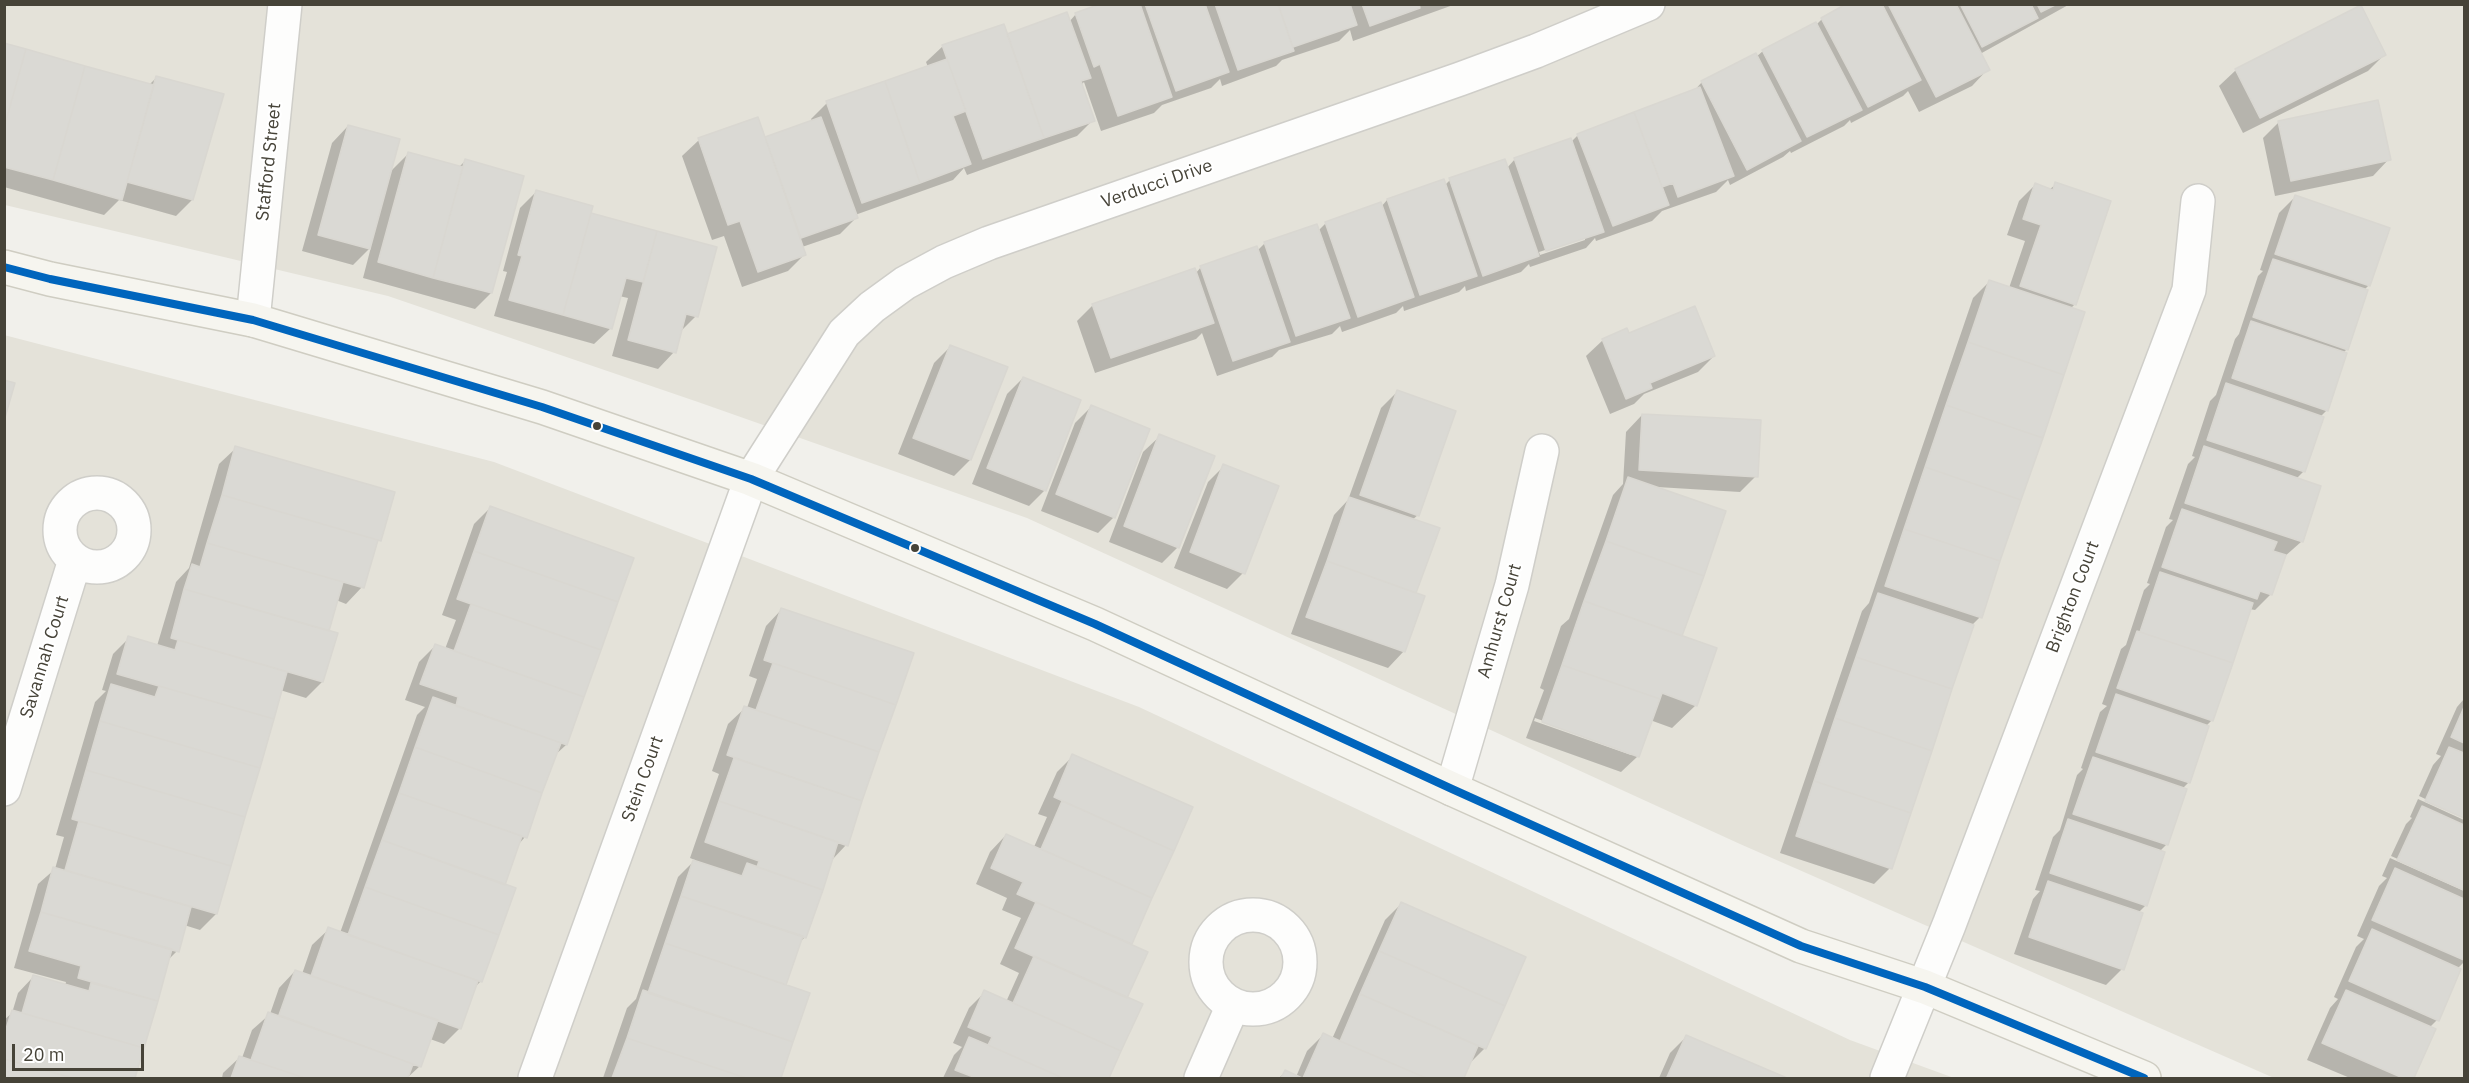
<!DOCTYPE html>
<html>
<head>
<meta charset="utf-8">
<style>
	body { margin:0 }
	#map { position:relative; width:2469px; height:1083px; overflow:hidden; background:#f1f0eb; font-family:"IBM Plex Sans",sans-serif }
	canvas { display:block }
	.frame { position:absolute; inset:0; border:6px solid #464338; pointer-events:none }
	.scale { position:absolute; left:12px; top:1044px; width:132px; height:27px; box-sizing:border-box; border:3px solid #464338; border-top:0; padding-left:8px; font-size:18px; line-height:21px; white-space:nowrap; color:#464338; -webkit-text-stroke:4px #fff; paint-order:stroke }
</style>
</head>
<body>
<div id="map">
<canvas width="2469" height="1083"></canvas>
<div class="frame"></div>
<div class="scale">20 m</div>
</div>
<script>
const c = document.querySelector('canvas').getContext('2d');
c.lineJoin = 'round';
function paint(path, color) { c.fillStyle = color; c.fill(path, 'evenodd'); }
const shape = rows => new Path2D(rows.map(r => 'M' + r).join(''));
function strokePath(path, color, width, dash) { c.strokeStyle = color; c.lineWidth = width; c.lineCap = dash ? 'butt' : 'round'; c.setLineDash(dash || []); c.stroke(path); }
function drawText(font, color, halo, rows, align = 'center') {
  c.font = font + ' "IBM Plex Sans",sans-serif'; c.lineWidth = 4.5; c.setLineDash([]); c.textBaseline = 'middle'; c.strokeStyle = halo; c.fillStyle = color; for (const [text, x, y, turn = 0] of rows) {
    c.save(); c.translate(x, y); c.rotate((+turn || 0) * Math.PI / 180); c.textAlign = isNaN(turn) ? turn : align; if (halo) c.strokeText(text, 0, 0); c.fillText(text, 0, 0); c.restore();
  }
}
paint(shape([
	[5,5,2464,5,2464,1078,2274,1078,1740,844,1027,518,698,402,388,296,5,205],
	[4,335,494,462,1139,707,1850,1040,1954,1078,5,1078]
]), '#e4e2d9');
paint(shape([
	[1105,4,1456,4,1353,41,1350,30,1339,41,1282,60,1276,66,1222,86,1220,79,1211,88,1162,105,1154,113,1101,131,1084,82,1081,85,1093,120,1077,136,967,175,964,168,953,180,855,215,856,218,840,234,802,247,804,255,788,271,742,287,724,236,712,240,682,156,699,140,764,138,812,122,811,119,827,103,928,67,926,62,943,46,1069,22,1076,14],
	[1849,4,2070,4,1980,54,1988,69,1972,86,1919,112,1908,91,1903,96,1851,123,1850,120,1844,126,1791,153,1790,151,1783,157,1730,185,1728,180,1716,192,1662,211,1652,221,1596,241,1595,238,1586,248,1530,267,1529,264,1521,272,1466,291,1465,286,1459,292,1404,311,1403,306,1396,313,1342,332,1340,326,1332,334,1279,350,1272,357,1217,376,1202,333,1196,339,1095,373,1077,321,1093,305,1196,273,1201,267,1257,251,1265,243,1318,231,1326,223,1381,207,1387,200,1444,186,1450,180,1507,168,1515,159,1571,142,1578,135,1693,92,1702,82,1756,57,1763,51,1816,25,1822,19],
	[1585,237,1585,240,1540,255,1539,252],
	[2361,7,2384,55,2368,71,2243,133,2219,86,2236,70],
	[4,44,149,85,157,77,192,200,176,216,119,200,104,215,4,187],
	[2279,122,2389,159,2373,176,2275,196,2263,138],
	[348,126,389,173,408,154,459,167,465,161,491,293,475,309,363,278,371,247,353,265,302,251,332,143],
	[2056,184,2075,304,2070,309,1980,617,1971,626,1890,868,1874,884,1780,853,1862,611,1869,603,1973,298,1989,282,2009,288,2025,241,2007,235,2019,201,2035,185,2049,190],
	[536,192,589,214,715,248,696,316,680,332,674,352,658,369,612,356,628,298,619,296,611,328,594,344,494,316,507,272,503,271,520,208],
	[2295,197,2369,285,2364,290,2347,349,2343,353,2327,410,2320,417,2304,471,2296,479,2320,486,2301,542,2284,557,2271,594,2255,610,2249,609,2212,720,2205,727,2189,782,2182,789,2167,844,2159,852,2146,905,2138,913,2122,969,2106,985,2014,954,2033,899,2040,891,2035,890,2053,837,2060,830,2077,775,2083,769,2081,768,2100,712,2107,706,2102,704,2121,649,2126,645,2144,590,2150,584,2147,583,2166,527,2173,520,2169,519,2188,464,2195,457,2192,456,2210,401,2216,395,2235,339,2239,334,2258,276,2263,271,2260,270,2279,213],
	[1628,334,1714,356,1698,372,1644,394,1634,404,1610,414,1586,356,1603,340],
	[950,347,970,460,954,476,898,454,934,363],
	[1023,378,1045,490,1029,506,972,484,1007,394],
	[1397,392,1418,515,1412,520,1415,593,1404,651,1388,668,1291,634,1334,515,1348,500,1381,408],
	[1091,407,1114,517,1098,533,1041,511,1075,423],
	[1642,415,1756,476,1740,492,1657,487,1681,635,1696,705,1672,728,1650,720,1638,756,1621,772,1526,738,1544,690,1540,688,1561,626,1569,619,1613,495,1623,484,1626,432],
	[1535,718,1631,752,1631,755,1534,721],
	[1160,436,1178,547,1162,563,1109,542,1143,452],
	[236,448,362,587,346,604,336,600,327,632,322,682,306,698,280,690,216,914,200,930,184,925,177,951,167,961,133,1078,4,1078,4,1020,12,1013,18,993,34,976,65,986,66,982,14,968,38,884,55,869,64,837,56,835,95,702,106,691,102,690,113,654,129,638,157,646,176,582,189,568,219,464],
	[1224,466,1243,573,1227,589,1174,568,1208,482],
	[490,508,632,559,566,745,554,756,525,837,518,845,503,886,481,981,474,988,460,1028,444,1044,430,1039,420,1066,407,1078,222,1078,223,1073,240,1057,242,1058,252,1030,270,1014,279,988,295,971,302,974,312,945,329,929,340,933,417,715,425,707,405,700,419,662,435,646,445,649,456,620,442,615,474,524],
	[782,609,912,654,846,845,831,861,805,937,799,943,784,986,808,994,779,1078,603,1078,627,1008,636,999,678,877,695,860,690,858,719,774,712,771,728,724,745,708,747,708,757,679,749,676,766,626],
	[2464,699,2464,817,2419,796,2433,765,2441,756,2436,754,2457,707],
	[1073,756,1191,808,1130,945,1125,999,1141,1005,1108,1078,943,1078,954,1055,962,1047,953,1043,969,1008,985,992,1006,1002,1019,973,1000,964,1021,918,1002,910,1007,898,976,884,990,852,1006,835,1034,847,1047,817,1038,814,1057,772],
	[2418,799,2464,820,2464,888,2391,856,2406,824,2412,818,2410,817],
	[2390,858,2464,891,2464,962,2457,969,2437,1020,2429,1028,2434,1030,2412,1078,2350,1078,2307,1060,2330,1008,2338,999,2334,997,2356,947,2364,939,2357,936,2379,886,2387,878,2382,876],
	[1401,904,1485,1048,1469,1064,1462,1078,1279,1078,1285,1072,1296,1077,1307,1051,1323,1035,1332,1039,1385,920],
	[1686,1037,1783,1078,1659,1078,1670,1053]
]), '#0003');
const building = shape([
	[1100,4,1140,4,1172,97,1118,116,1100,64,1094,67,1075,13,1100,4],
	[1145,4,1205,4,1229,72,1176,91,1145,4],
	[1215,4,1278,4,1294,51,1238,70,1215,4],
	[1278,4,1350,4,1357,25,1293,47,1278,4],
	[1362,4,1419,4,1420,8,1370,26,1362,4],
	[1846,4,1882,4,1921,80,1868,107,1821,18,1846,4],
	[1888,4,1956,4,1990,70,1936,97,1888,4],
	[1960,4,2031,4,2038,18,1982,47,1960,4],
	[2037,4,2057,4,2041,12,2037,4],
	[2361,5,2386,55,2260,118,2235,69,2361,5],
	[1067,12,1091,78,1081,81,1095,121,1044,138,1007,34,1067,12],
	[1816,22,1862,110,1807,137,1762,50,1816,22],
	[1004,24,1044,138,983,159,942,45,1004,24],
	[4,43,26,49,4,128,4,43],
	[26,49,85,66,53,180,4,167,4,128,26,49],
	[1756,53,1801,141,1747,170,1701,81,1756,53],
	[947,59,966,111,953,116,971,164,920,183,885,81,947,59],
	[85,66,154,85,122,200,53,180,85,66],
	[156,76,224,94,193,200,127,182,156,76],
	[885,81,920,183,862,203,826,101,885,81],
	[1700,87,1734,176,1678,197,1673,183,1662,187,1634,112,1700,87],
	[2378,100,2391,160,2291,181,2278,121,2378,100],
	[1634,112,1669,205,1613,226,1577,134,1634,112],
	[758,117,806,255,758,272,740,221,728,225,698,138,758,117],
	[821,117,858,218,801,238,765,137,821,117],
	[348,125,400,139,370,249,318,235,348,125],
	[1571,138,1604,232,1546,251,1514,158,1571,138],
	[408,152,463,167,433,278,378,262,408,152],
	[465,159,524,176,492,293,433,278,465,159],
	[1505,159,1539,256,1483,276,1449,178,1505,159],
	[1444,179,1477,276,1420,295,1387,199,1444,179],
	[2055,182,2111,201,2076,305,2020,286,2041,225,2023,219,2035,183,2053,190,2055,182],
	[536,190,593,206,563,315,509,300,522,256,518,255,536,190],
	[2295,195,2390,228,2370,286,2275,254,2295,195],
	[1381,202,1414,297,1358,317,1325,222,1381,202],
	[591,213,657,231,643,282,626,278,612,329,563,315,591,213],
	[1317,224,1350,318,1296,336,1264,242,1317,224],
	[657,231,717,247,698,317,686,314,676,353,628,340,657,231],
	[1257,246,1290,342,1233,361,1200,266,1257,246],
	[2273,259,2368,290,2348,350,2253,317,2273,259],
	[1195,268,1214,323,1111,358,1092,304,1195,268],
	[1989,280,2085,312,2064,375,1968,342,1989,280],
	[1695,306,1715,356,1650,383,1652,388,1626,399,1602,339,1627,328,1629,333,1695,306],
	[2251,321,2347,353,2328,411,2232,378,2251,321],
	[1968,342,2064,375,2043,438,1946,405,1968,342],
	[950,345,1008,367,971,460,913,438,950,345],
	[1023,377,1081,400,1046,491,987,468,1023,377],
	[4,380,15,383,4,421,4,380],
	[2226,383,2324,417,2305,472,2207,440,2226,383],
	[1397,390,1456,411,1419,516,1360,495,1397,390],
	[1091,405,1150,429,1115,518,1056,494,1091,405],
	[1946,405,2043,438,2021,500,1925,467,1946,405],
	[1642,414,1761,420,1758,477,1639,470,1642,414],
	[1159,434,1215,456,1179,548,1124,526,1159,434],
	[235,446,395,492,381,541,222,495,235,446],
	[2204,446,2321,486,2303,542,2185,503,2204,446],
	[1223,464,1279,486,1245,574,1190,552,1223,464],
	[1925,467,2021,500,2000,561,1904,529,1925,467],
	[1628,477,1726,511,1704,576,1606,541,1628,477],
	[222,495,378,540,364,588,207,543,222,495],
	[1349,497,1440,528,1416,593,1327,561,1349,497],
	[490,506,634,558,618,602,474,551,490,506],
	[2182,509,2277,542,2273,551,2286,555,2272,595,2260,591,2257,599,2162,567,2182,509],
	[1904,529,2000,561,1982,618,1885,586,1904,529],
	[1606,541,1704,576,1682,636,1584,601,1606,541],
	[207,543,343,582,329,631,184,589,192,564,200,567,207,543],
	[474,551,618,602,601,650,457,599,474,551],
	[1327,561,1425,596,1405,652,1306,617,1327,561],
	[2160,572,2253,603,2233,663,2140,632,2160,572],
	[184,589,338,633,323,682,171,638,184,589],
	[1878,593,1974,625,1952,689,1856,657,1878,593],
	[1584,601,1717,648,1697,706,1662,693,1660,699,1562,665,1584,601],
	[471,604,601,650,584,697,454,651,471,604],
	[781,608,914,653,896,705,764,660,781,608],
	[2137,631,2233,663,2213,721,2117,688,2137,631],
	[128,636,175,650,178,640,287,672,274,719,117,674,128,636],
	[435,644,584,697,567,745,456,706,458,697,420,684,435,644],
	[1856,657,1952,689,1932,751,1835,718,1856,657],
	[773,663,896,705,879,752,756,710,773,663],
	[1562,665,1660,699,1639,757,1542,722,1562,665],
	[111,684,155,697,159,686,274,719,260,768,100,721,111,684],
	[2116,694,2209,726,2190,783,2096,752,2116,694],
	[433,697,561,743,542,793,415,747,433,697],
	[744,706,879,752,862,801,727,755,744,706],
	[2464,707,2464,743,2451,737,2464,707],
	[1835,718,1932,751,1911,813,1814,781,1835,718],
	[100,721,260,768,245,817,86,770,100,721],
	[415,747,542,793,527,838,399,793,415,747],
	[2449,747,2464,753,2464,818,2425,801,2449,747],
	[1072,754,1193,807,1174,851,1054,797,1072,754],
	[2093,757,2187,789,2168,845,2073,814,2093,757],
	[734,758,862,801,848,846,719,801,734,758],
	[86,770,245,817,231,866,72,819,86,770],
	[1814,781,1911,813,1892,869,1796,836,1814,781],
	[399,793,522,836,505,885,382,840,399,793],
	[719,801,838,842,823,890,757,867,759,861,705,842,719,801],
	[1062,801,1174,851,1152,898,1041,849,1062,801],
	[2422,806,2464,825,2464,890,2397,860,2422,806],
	[2068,819,2165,852,2147,906,2050,873,2068,819],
	[79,821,231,866,217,914,65,870,79,821],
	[1006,834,1152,898,1132,944,1017,894,1023,882,991,868,1006,834],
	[382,840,516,888,499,935,365,887,382,840],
	[693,860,742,876,747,863,823,890,806,938,681,896,693,860],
	[53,867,191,907,179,952,41,912,53,867],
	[2395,868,2464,899,2464,960,2372,920,2395,868],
	[2048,881,2143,913,2124,970,2029,937,2048,881],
	[365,887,499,935,482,982,348,935,365,887],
	[681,896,803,936,786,985,665,943,681,896],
	[1036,902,1148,952,1127,998,1015,948,1036,902],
	[1401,902,1526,957,1505,1006,1379,951,1401,902],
	[41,912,172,949,158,1001,78,978,81,966,29,951,41,912],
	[328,927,478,981,461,1029,311,976,328,927],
	[2372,929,2461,969,2439,1021,2349,981,2372,929],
	[665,943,810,993,793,1042,648,993,665,943],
	[1379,951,1505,1006,1486,1049,1360,994,1379,951],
	[1034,956,1143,1004,1121,1051,1013,1003,1034,956],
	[295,970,438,1020,421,1067,279,1015,295,970],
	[33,975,89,991,91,983,158,1001,144,1048,22,1013,33,975],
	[643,990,793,1042,781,1078,746,1078,627,1038,643,990],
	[984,990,1121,1051,1109,1078,1063,1078,988,1045,992,1037,968,1027,984,990],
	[2346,990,2436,1029,2414,1078,2403,1078,2322,1043,2346,990],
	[1360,994,1478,1046,1464,1078,1426,1078,1340,1041,1360,994],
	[12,1010,144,1048,135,1078,73,1078,4,1059,4,1035,12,1010],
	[268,1012,413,1064,408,1078,305,1078,251,1060,268,1012],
	[1323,1033,1340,1041,1426,1078,1303,1078,1323,1033],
	[1686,1035,1787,1078,1667,1077,1686,1035],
	[969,1037,988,1045,1063,1078,976,1078,955,1070,969,1037],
	[627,1038,746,1078,612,1078,627,1038],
	[239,1056,305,1078,231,1078,239,1056],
	[4,1059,73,1078,4,1078,4,1059],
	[1285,1070,1302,1078,1281,1078,1285,1070]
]);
paint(building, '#dad9d4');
strokePath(building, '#d9d7d1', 1.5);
const street = shape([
	[253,320,285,4],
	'60 530a37 37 0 1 1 74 0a37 37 0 1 1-74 0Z',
	[4,789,75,560],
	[1452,789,1512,585,1542,451],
	'1206 962a47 47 0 1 1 94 0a47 47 0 1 1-94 0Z',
	[535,1078,751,479,844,333,872,307,905,283,944,262,989,243,1460,79,1536,51,1648,4],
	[1201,1078,1233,1005],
	[1887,1078,1949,925,2189,290,2198,201]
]);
const secondary = shape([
	[4,267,50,279,253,320,542,407,751,479,1095,624,1452,789,1801,946,1925,987,2144,1078]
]);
strokePath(street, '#cfcec9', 36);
strokePath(secondary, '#cfcdc2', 36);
strokePath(street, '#fdfdfc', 33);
strokePath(secondary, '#f6f5ef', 33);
strokePath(shape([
	[4,267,50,279,253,320,542,407,751,479,1095,624,1452,789,1801,946,1925,987,2144,1078]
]), '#0065bd', 8);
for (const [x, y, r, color] of [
	[597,426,5,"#464338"],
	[915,548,5,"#464338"]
]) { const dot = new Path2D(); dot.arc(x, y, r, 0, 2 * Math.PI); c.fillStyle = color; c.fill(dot); strokePath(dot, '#fff', 2); }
drawText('18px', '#464338', '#fff', [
	["Stafford Street",269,162,-84],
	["Verducci Drive",1157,184,-19],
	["Brighton Court",2073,597,-69],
	["Amhurst Court",1500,621,-74],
	["Savannah Court",45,657,-73],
	["Stein Court",643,779,-70]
]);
</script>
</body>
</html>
